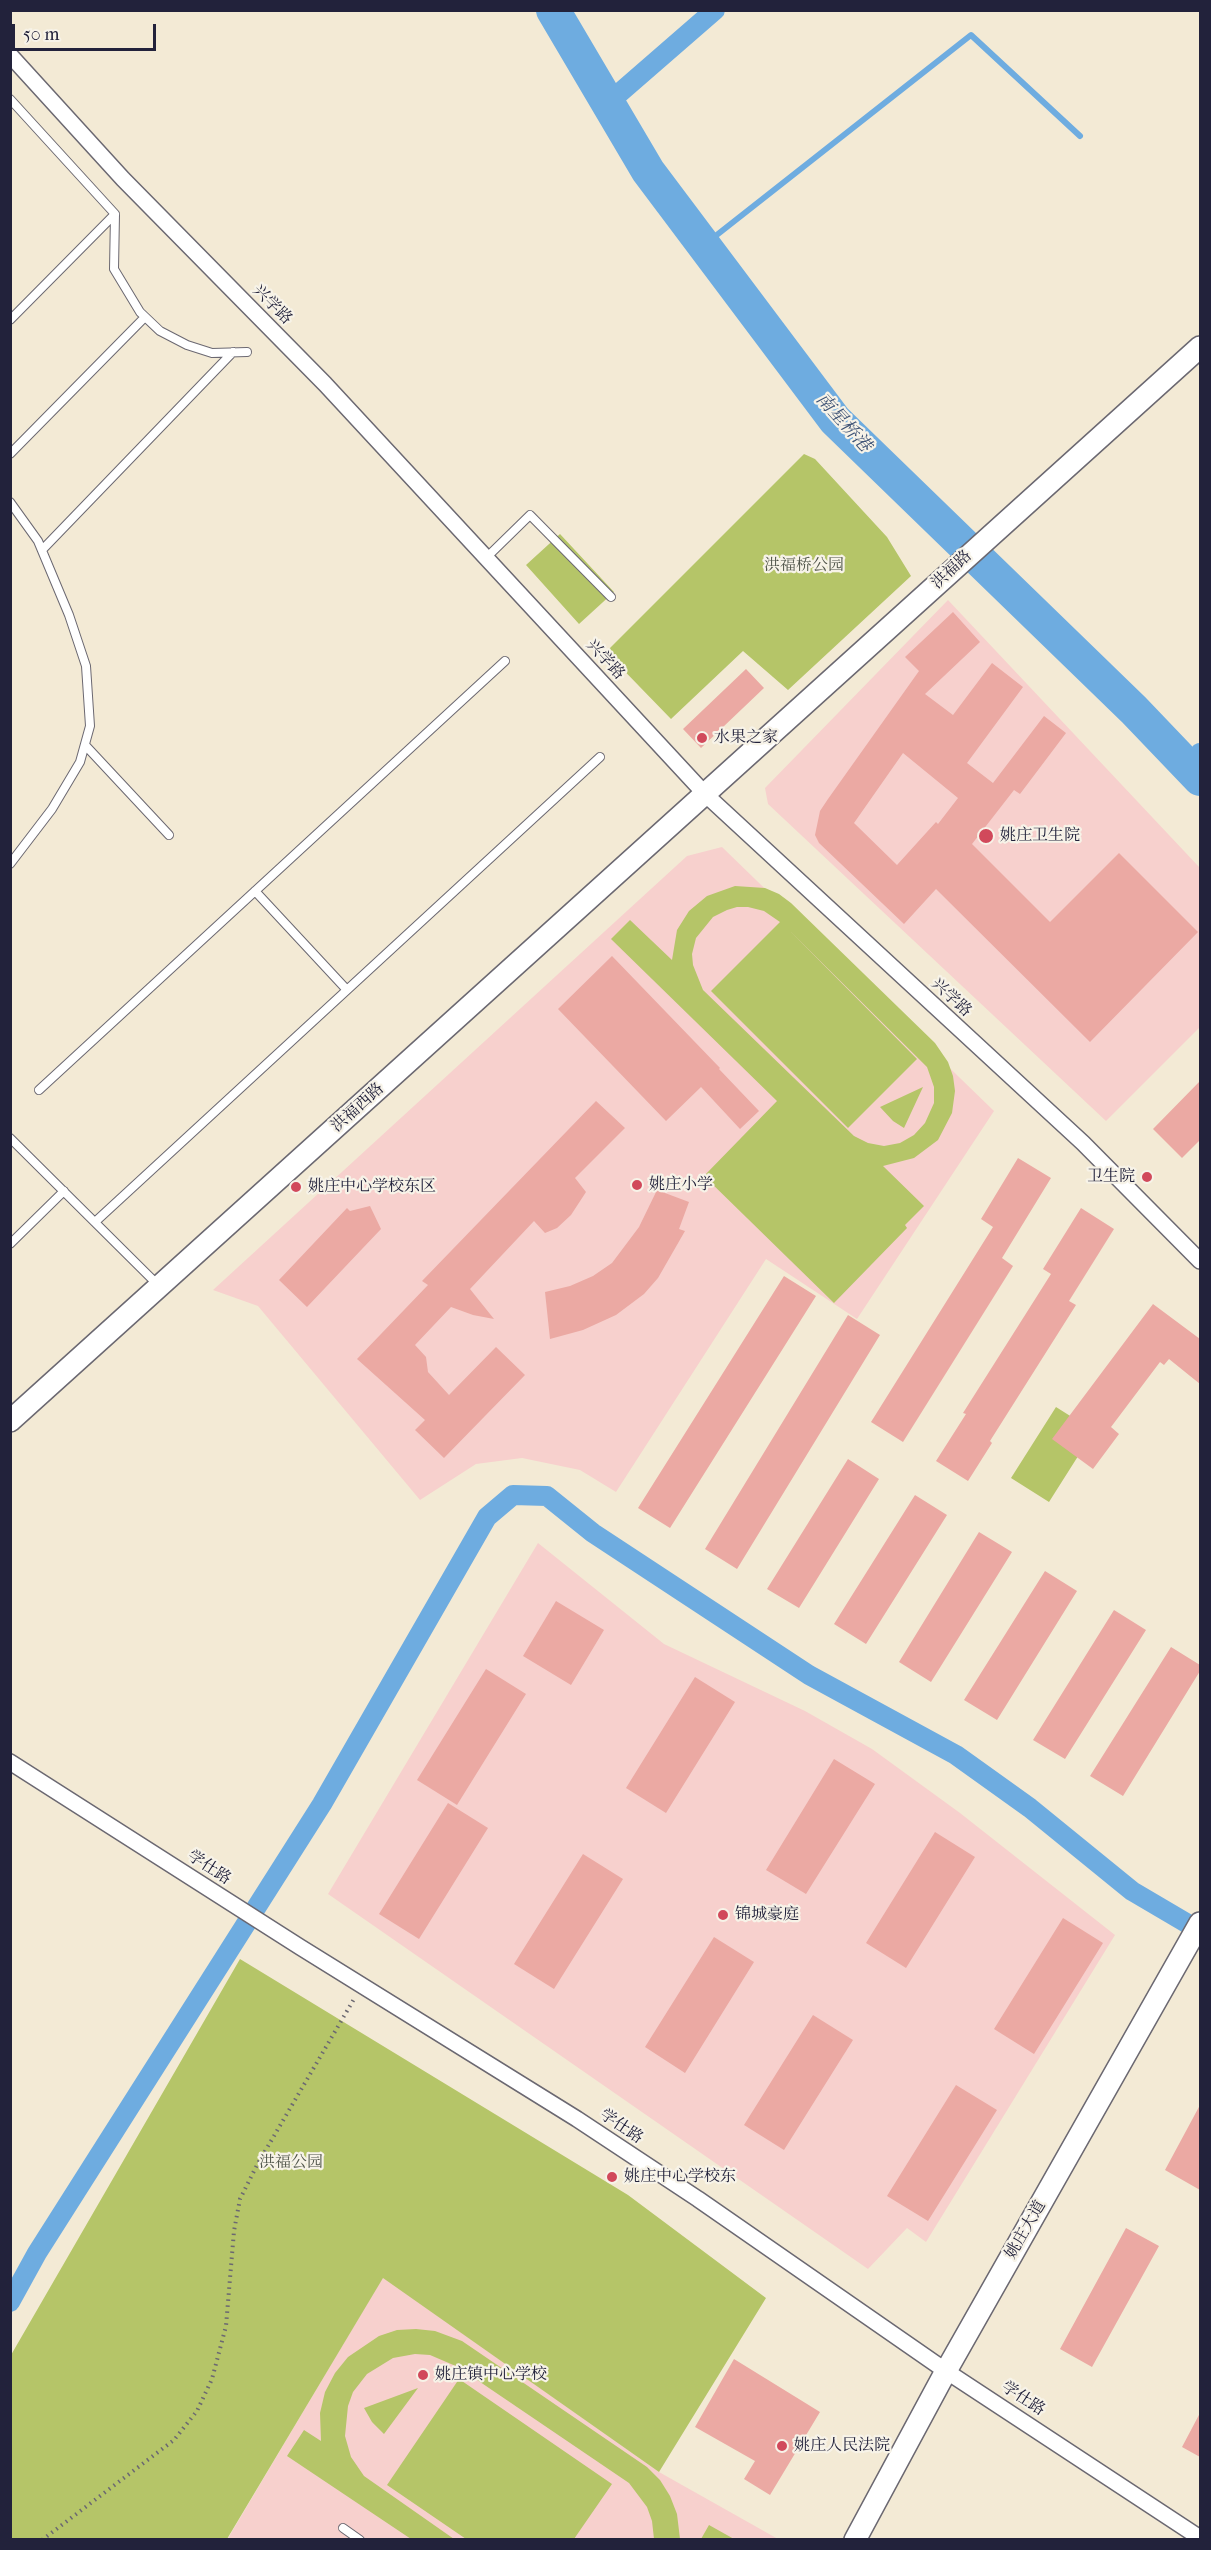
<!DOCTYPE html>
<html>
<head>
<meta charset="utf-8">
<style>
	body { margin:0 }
	#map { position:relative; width:1211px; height:2550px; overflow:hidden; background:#f3ead5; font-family:"IM FELL French Canon",serif }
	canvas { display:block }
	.frame { position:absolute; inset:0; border:12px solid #22223b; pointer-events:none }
	.scale { position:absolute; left:12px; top:24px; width:144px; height:27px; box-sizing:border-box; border:3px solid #22223b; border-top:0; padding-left:8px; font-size:18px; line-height:21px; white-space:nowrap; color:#22223b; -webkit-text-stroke:4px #f7f3e8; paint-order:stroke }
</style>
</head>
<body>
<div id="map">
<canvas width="1211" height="2550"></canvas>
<div class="frame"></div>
<div class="scale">50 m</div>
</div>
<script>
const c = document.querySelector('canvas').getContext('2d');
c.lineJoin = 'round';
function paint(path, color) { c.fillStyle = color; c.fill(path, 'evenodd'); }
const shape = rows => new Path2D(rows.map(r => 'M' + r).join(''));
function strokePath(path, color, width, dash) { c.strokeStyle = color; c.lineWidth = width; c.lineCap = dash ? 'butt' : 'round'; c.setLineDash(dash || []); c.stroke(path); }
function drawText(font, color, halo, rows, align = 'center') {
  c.font = font + ' "IM FELL French Canon","Noto Serif SC",serif'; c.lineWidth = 4.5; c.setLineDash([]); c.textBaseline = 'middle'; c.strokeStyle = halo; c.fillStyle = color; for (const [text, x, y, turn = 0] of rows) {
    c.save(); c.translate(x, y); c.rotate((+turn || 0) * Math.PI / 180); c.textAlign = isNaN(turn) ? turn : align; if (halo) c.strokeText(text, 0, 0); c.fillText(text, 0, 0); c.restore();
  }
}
paint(shape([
	[948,600,1200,868,1200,1027,1106,1121,768,804,765,788],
	[722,847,994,1111,857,1319,766,1259,616,1492,580,1470,522,1458,476,1464,420,1500,258,1306,213,1290,687,856],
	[538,1543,664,1644,805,1711,872,1749,960,1813,1115,1935,926,2242,907,2228,868,2269,328,1894],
	[383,2277,659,2472,778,2539,227,2540]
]), '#f7d0cd');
paint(shape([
	[804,454,815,459,887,537,911,576,788,690,743,651,671,719,606,652],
	[560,534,614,592,579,624,526,565],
	[735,886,765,888,779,894,791,903,935,1043,948,1062,953,1076,955,1091,952,1113,938,1140,914,1158,883,1166,924,1206,905,1225,907,1228,834,1303,704,1176,777,1101,611,939,630,920,672,960,677,930,689,911,707,896],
	[737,907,748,907,764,911,780,922,711,991,848,1128,917,1059,790,931,927,1067,934,1087,934,1103,925,1123,914,1135,900,1143,884,1146,868,1143,854,1136,703,990,693,965,692,954,696,938,713,917,727,910],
	[923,1087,904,1128,893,1121,880,1107],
	[1056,1407,1094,1431,1049,1502,1011,1478],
	[240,1959,628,2195,766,2298,659,2472,383,2278,227,2539,11,2539,11,2355],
	[416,2329,435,2331,462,2341,647,2467,660,2480,670,2496,677,2514,680,2539,654,2539,652,2521,647,2507,629,2483,458,2367,430,2355,415,2354,393,2358,367,2374,353,2392,348,2406,345,2436,351,2457,364,2476,454,2539,411,2539,287,2456,304,2430,321,2441,320,2413,325,2392,335,2373,348,2357,379,2336,397,2330],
	[459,2379,612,2484,574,2539,466,2539,387,2485],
	[418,2388,384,2434,372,2422,364,2408],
	[709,2525,734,2539,701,2539]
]), '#b5c568');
strokePath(shape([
	[704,245,971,35,1080,136]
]), '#6eace0', 6);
strokePath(shape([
	[608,103,715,10],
	[1191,769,1200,753],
	[10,2302,37,2253,322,1804,487,1517,513,1495,547,1496,593,1533,809,1675,956,1755,1030,1808,1132,1891,1200,1931]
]), '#6eace0', 20);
strokePath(shape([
	[553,10,648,171,835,420,1134,710,1200,779]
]), '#6eace0', 34);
paint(shape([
	[953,612,980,642,925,694,953,715,992,663,1023,687,967,763,993,783,1044,716,1066,733,1020,794,1014,790,972,844,1050,922,1119,853,1198,932,1090,1042,936,889,904,924,819,843,815,835,820,811,828,799,919,671,905,657],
	[903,753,958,798,938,824,936,822,897,865,854,823],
	[746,669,764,688,701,748,683,729],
	[612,956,720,1068,719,1069,759,1111,740,1129,701,1087,666,1121,558,1009],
	[1200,1081,1200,1140,1182,1158,1153,1129],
	[596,1101,625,1128,575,1178,586,1192,571,1215,557,1228,545,1233,534,1221,470,1289,494,1319,473,1315,451,1307,415,1345,426,1357,428,1372,449,1395,496,1347,525,1375,444,1458,415,1430,425,1420,357,1359,428,1285,422,1281],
	[1018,1158,1051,1178,1002,1258,1013,1266,903,1442,871,1422,993,1227,981,1219],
	[657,1190,689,1202,679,1229,685,1231,658,1278,644,1294,616,1315,583,1330,550,1339,545,1292,570,1286,593,1276,612,1263,639,1227],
	[370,1206,381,1229,307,1307,279,1280,347,1208,350,1211],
	[1081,1208,1114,1229,1069,1301,1076,1305,990,1441,992,1443,968,1481,936,1461,966,1414,963,1413,1051,1274,1043,1269],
	[784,1276,816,1296,670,1528,638,1508],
	[1153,1304,1200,1339,1200,1384,1169,1359,1164,1365,1160,1362,1111,1427,1119,1434,1093,1469,1052,1439],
	[848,1315,880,1335,737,1569,705,1549],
	[848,1459,879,1479,799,1608,767,1589],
	[915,1495,947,1515,866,1644,834,1624],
	[979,1532,1012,1552,931,1682,899,1662],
	[1045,1571,1077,1591,997,1720,964,1700],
	[556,1601,604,1630,571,1685,523,1656],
	[1114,1610,1146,1630,1065,1759,1033,1740],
	[1171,1647,1200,1665,1200,1671,1123,1796,1090,1776],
	[486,1669,526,1694,457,1805,417,1780],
	[695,1677,735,1702,666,1813,626,1788],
	[834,1759,875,1784,806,1894,766,1870],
	[448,1803,488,1828,419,1939,379,1914],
	[935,1832,975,1857,906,1968,866,1943],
	[583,1854,623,1879,554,1989,514,1964],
	[1063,1918,1103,1943,1034,2054,994,2029],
	[714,1937,754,1962,685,2073,645,2047],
	[813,2015,853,2040,784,2150,744,2125],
	[956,2085,997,2110,928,2221,887,2196],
	[1200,2105,1200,2190,1165,2170],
	[1126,2228,1159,2246,1092,2367,1060,2349],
	[734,2359,820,2412,770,2495,744,2479,755,2461,695,2427],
	[1200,2413,1200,2457,1182,2447]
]), '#eba9a3');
const lane = shape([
	[10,99,115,214,114,269,140,312,160,331,187,345,212,353,247,352],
	[10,320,115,214],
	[10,454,145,317],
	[10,502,38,541,69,615,86,666,90,726,80,762,52,809,10,864],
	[42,550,233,352],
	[486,558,530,515,611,597],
	[85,745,169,835],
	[255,891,347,990],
	[39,1090,505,661],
	[10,1138,158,1285],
	[95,1222,600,757],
	[10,1244,64,1191],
	[343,2528,360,2540]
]);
const street = shape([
	[10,55,123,179,325,384,705,794,1083,1143,1200,1261],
	[10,1762,300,1947,577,2119,698,2199,946,2371,1200,2538]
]);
const secondary = shape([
	[10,1421,1200,347],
	[855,2540,946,2371,1200,1923]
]);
strokePath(lane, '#6b6871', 10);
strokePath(street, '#6b6871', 18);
strokePath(secondary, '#6b6871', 24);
strokePath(shape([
	[42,2540,174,2440,197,2411,212,2379,226,2326,234,2231,240,2199,257,2165,354,1999]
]), '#6b6871', 4, [1.5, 4.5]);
strokePath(lane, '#fff', 8);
strokePath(street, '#fff', 15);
strokePath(secondary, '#fff', 21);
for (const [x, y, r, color] of [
	[702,738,6,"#d1495b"],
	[986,836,8,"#d1495b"],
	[1147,1177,6,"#d1495b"],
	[637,1185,6,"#d1495b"],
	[296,1187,6,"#d1495b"],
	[723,1915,6,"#d1495b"],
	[612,2177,6,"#d1495b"],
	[423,2375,6,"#d1495b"],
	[782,2446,6,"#d1495b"]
]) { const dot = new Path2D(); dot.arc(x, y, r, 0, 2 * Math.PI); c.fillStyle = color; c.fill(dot); strokePath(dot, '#f7f3e8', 2); }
drawText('16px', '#22223b', '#f7f3e8', [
	["兴学路",272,305,45],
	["洪福路",952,570,-43],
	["兴学路",605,660,47],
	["兴学路",951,998,43],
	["洪福西路",358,1108,-42],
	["学仕路",209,1868,33],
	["学仕路",621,2127,34],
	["姚庄大道",1026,2230,-60],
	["学仕路",1023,2399,33]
]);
drawText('16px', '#4e5348', '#f7f3e8', [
	["洪福桥公园",804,566],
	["洪福公园",291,2163]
]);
drawText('16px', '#22223b', '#f7f3e8', [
	["水果之家",714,738],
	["姚庄卫生院",1000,836],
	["卫生院",1135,1177,"right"],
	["姚庄小学",649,1185],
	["姚庄中心学校东区",308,1187],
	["锦城豪庭",735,1915],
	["姚庄中心学校东",624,2177],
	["姚庄镇中心学校",435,2375],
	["姚庄人民法院",794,2446]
], 'left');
drawText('italic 18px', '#3d5275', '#f7f3e8', [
	["南星桥港",843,423,48]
]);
</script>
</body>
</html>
